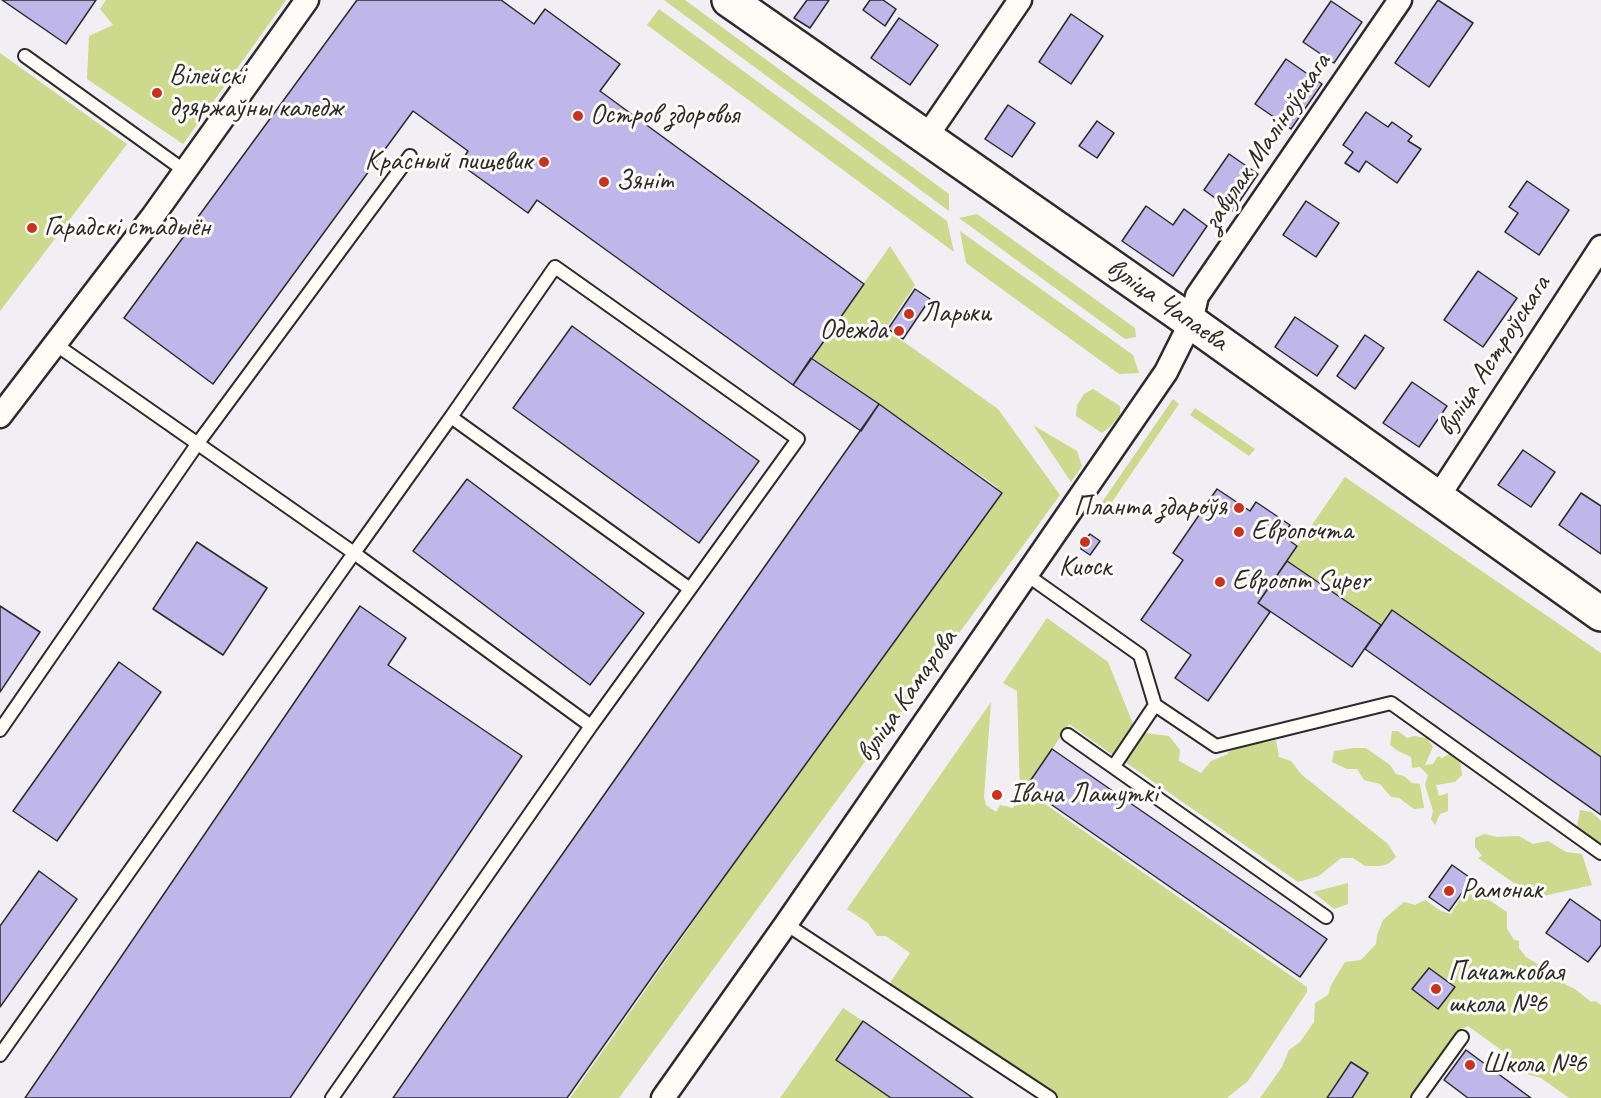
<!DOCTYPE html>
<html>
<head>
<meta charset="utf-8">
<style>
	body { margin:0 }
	canvas { display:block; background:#f1eef4 }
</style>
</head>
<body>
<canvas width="1601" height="1098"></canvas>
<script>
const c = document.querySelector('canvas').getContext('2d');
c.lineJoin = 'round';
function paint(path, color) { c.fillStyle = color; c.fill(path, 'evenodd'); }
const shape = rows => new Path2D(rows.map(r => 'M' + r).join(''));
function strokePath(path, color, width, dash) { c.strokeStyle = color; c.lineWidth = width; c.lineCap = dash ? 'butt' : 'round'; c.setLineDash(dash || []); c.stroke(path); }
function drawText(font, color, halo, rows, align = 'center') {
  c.font = font + ' Caveat,sans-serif'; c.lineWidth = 6; c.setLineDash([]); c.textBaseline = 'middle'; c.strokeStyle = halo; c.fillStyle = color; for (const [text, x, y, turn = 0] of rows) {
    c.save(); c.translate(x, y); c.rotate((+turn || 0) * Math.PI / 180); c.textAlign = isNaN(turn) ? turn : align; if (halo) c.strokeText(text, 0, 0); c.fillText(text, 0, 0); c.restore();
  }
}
paint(shape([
	[106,0,286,0,183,144,87,79,89,36,113,25,100,9],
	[664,0,685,0,949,194,949,211],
	[659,9,947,221,954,252,647,25],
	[0,53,127,144,0,311],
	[977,214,1135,328,1136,337,1125,339,959,218],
	[960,231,1133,355,1139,373,1119,374,966,263],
	[890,246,915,285,884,331,907,344,998,409,1060,495,619,1098,570,1098,997,487,812,357],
	[1093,389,1120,406,1120,414,1111,426,1102,433,1076,416,1077,405,1084,394],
	[1173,399,1179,404,1101,518,1100,505],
	[1195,408,1255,449,1249,456,1190,415],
	[1033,425,1077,451,1082,466,1071,482],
	[1345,477,1601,653,1601,757,1392,610,1382,625,1287,561],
	[1047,618,1108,662,1136,731,1117,758,1069,724,1025,790,1307,987,1307,992,1248,1081,1227,1098,1056,1098,888,986,910,953,886,936,877,936,868,923,847,909,991,702,984,797,986,805,996,812,1000,805,1013,808,1020,795,1017,691,1003,683],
	[1392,731,1398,731,1407,738,1414,736,1427,738,1433,747,1425,765,1433,764,1438,756,1442,758,1449,754,1460,760,1462,775,1455,782,1436,785,1439,796,1448,793,1448,811,1440,814,1435,825,1431,819,1433,811,1425,785,1428,775,1420,767,1412,768,1411,757,1398,751,1390,745],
	[1140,733,1143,735,1145,733,1169,736,1180,750,1179,761,1201,773,1211,761,1228,754,1228,752,1260,741,1263,743,1276,740,1279,757,1291,761,1302,775,1388,844,1396,857,1388,864,1380,866,1365,866,1353,858,1341,858,1319,876,1298,882,1122,760],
	[1354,748,1366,748,1390,765,1396,774,1404,776,1412,783,1420,784,1424,808,1414,809,1399,798,1391,797,1380,784,1364,780,1357,769,1347,769,1332,762,1334,751],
	[1580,810,1592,812,1601,821,1601,845,1582,835,1577,827],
	[1484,834,1497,837,1519,836,1533,844,1548,841,1566,852,1582,854,1592,885,1526,900,1514,883,1478,858,1482,856,1475,847,1475,838],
	[1348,883,1348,904,1334,909,1313,892],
	[1474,894,1489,900,1507,912,1507,929,1514,940,1519,941,1519,948,1526,957,1562,979,1566,985,1575,989,1591,1002,1595,1001,1601,1005,1601,1098,1569,1098,1541,1078,1523,1073,1506,1061,1511,1057,1468,1026,1455,1032,1455,1044,1429,1080,1430,1094,1411,1098,1260,1098,1282,1067,1289,1050,1300,1042,1314,1022,1315,1003,1328,995,1331,985,1345,962,1361,960,1376,944,1377,935,1383,920,1404,902,1415,905,1425,900,1441,911,1451,914,1462,896],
	[843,1008,863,1021,891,1098,780,1098]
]), '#cdd98c');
const building = shape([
	[2,0,96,0,66,44,2,0],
	[357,0,501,0,534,24,545,9,620,64,600,91,864,284,793,385,537,200,528,213,460,164,468,151,413,111,213,384,124,318,357,0],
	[807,0,829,0,810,28,794,18,807,0],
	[870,0,883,0,896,9,885,26,863,10,870,0],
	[1438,0,1473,23,1429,87,1395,63,1438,0],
	[1331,1,1362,22,1334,63,1303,42,1331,1],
	[1071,14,1103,36,1071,84,1039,62,1071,14],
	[899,18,938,45,910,85,871,58,899,18],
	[1286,59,1322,84,1291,129,1255,104,1286,59],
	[1008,105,1035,123,1012,157,985,139,1008,105],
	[1366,112,1388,127,1392,122,1412,136,1408,141,1421,149,1397,183,1366,161,1359,172,1345,163,1353,152,1343,145,1366,112],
	[1097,121,1114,133,1097,158,1079,146,1097,121],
	[1229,154,1258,174,1233,211,1204,190,1229,154],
	[1527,181,1569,210,1539,255,1505,232,1518,213,1509,207,1527,181],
	[1306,201,1339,223,1316,257,1283,235,1306,201],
	[1146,206,1173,225,1184,209,1207,226,1173,276,1122,241,1146,206],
	[1478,271,1517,298,1483,347,1444,320,1478,271],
	[915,289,930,299,903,339,888,329,915,289],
	[1295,317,1338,346,1317,376,1275,347,1295,317],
	[572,326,759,461,699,543,513,408,572,326],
	[1365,335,1384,348,1355,389,1337,376,1365,335],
	[811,358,879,404,861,431,793,385,811,358],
	[1412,382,1447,406,1419,447,1383,423,1412,382],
	[879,404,1002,493,664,960,567,1098,393,1098,502,940,879,404],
	[1523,450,1555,472,1531,507,1498,485,1523,450],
	[467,479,644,613,590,685,413,551,467,479],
	[1217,489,1250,511,1256,502,1290,525,1283,536,1297,546,1258,603,1270,612,1208,701,1175,678,1191,655,1141,620,1183,560,1173,553,1217,489],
	[1581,493,1601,506,1601,554,1559,525,1581,493],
	[1090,534,1100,541,1090,555,1081,549,1081,544,1090,534],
	[197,542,267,588,223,655,153,609,197,542],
	[1287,561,1381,625,1352,667,1258,603,1287,561],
	[0,606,40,632,0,692,0,606],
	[360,606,406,638,388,665,522,756,290,1098,25,1098,360,606],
	[1392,610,1601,757,1601,815,1365,649,1392,610],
	[119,662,161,692,57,841,13,811,119,662],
	[1052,749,1327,939,1300,977,1026,787,1052,749],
	[1452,865,1472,879,1449,911,1429,897,1452,865],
	[39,871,77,899,0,1007,0,926,39,871],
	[1570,899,1601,921,1601,945,1588,962,1546,933,1570,899],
	[1429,968,1455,987,1438,1009,1412,989,1429,968],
	[863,1021,973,1098,891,1098,836,1060,863,1021],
	[1466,1050,1531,1098,1468,1098,1444,1080,1466,1050],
	[1351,1062,1368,1073,1352,1098,1327,1098,1351,1062]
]);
paint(building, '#bfb7e9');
strokePath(building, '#2b2b2b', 1.5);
const service = shape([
	[25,56,185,171],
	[55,344,354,553,451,417,690,589,591,726],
	[451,417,555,267,798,439,690,589],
	[1027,575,1140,655,1155,705,1216,746,1391,703,1601,853],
	[0,730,198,443,410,156],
	[1068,735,1326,917],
	[1114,766,1155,705],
	[786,924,1050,1098],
	[0,1055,354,553,591,726,332,1098],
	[1418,1098,1462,1037]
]);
const minor = shape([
	[927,136,1020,0],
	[0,416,153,216,307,0],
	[1438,497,1601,247],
	[663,1098,786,924,1166,372,1191,322,1197,296,1400,0]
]);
const secondary = shape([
	[729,0,1191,322,1601,614]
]);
strokePath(service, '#2b2b2b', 16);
strokePath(minor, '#2b2b2b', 27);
strokePath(secondary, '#2b2b2b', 38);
strokePath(service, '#fdfcf7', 12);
strokePath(minor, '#fdfcf7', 22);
strokePath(secondary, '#fdfcf7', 33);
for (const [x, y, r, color] of [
	[157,93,6,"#c8321e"],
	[578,116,6,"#c8321e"],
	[544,162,6,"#c8321e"],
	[604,182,6,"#c8321e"],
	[32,228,6,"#c8321e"],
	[909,314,6,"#c8321e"],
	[899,331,6,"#c8321e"],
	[1239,508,6,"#c8321e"],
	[1239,532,6,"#c8321e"],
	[1085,542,6,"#c8321e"],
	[1220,582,6,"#c8321e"],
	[997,795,6,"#c8321e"],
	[1449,891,6,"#c8321e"],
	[1436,989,6,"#c8321e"],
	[1470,1065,6,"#c8321e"]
]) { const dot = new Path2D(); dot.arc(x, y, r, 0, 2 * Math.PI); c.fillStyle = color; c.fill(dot); strokePath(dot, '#fdfcf7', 2); }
drawText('28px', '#2b2b2b', '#fdfcf7', [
	["Вілейскі",169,77],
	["дзяржаўны каледж",169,109],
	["Остров здоровья",590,116],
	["Красный пищевик",532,162,"right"],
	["Зяніт",616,182],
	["Гарадскі стадыён",44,228],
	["Ларьки",921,314],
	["Одежда",887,331,"right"],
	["Планта здароўя",1227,508,"right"],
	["Европочта",1251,532],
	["Киоск",1085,568,"center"],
	["Евроопт Super",1232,582],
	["Івана Лашуткі",1009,795],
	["Рамонак",1461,891],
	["Пачатковая",1448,973],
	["школа №6",1448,1005],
	["Школа №6",1482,1065]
], 'left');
drawText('28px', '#2b2b2b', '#fdfcf7', [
	["завулак Маліноўскага",1267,142,-56],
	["вуліца Чапаева",1167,305,35],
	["вуліца Астроўскага",1494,356,-57],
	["вуліца Камарова",907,696,-55]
]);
</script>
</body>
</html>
